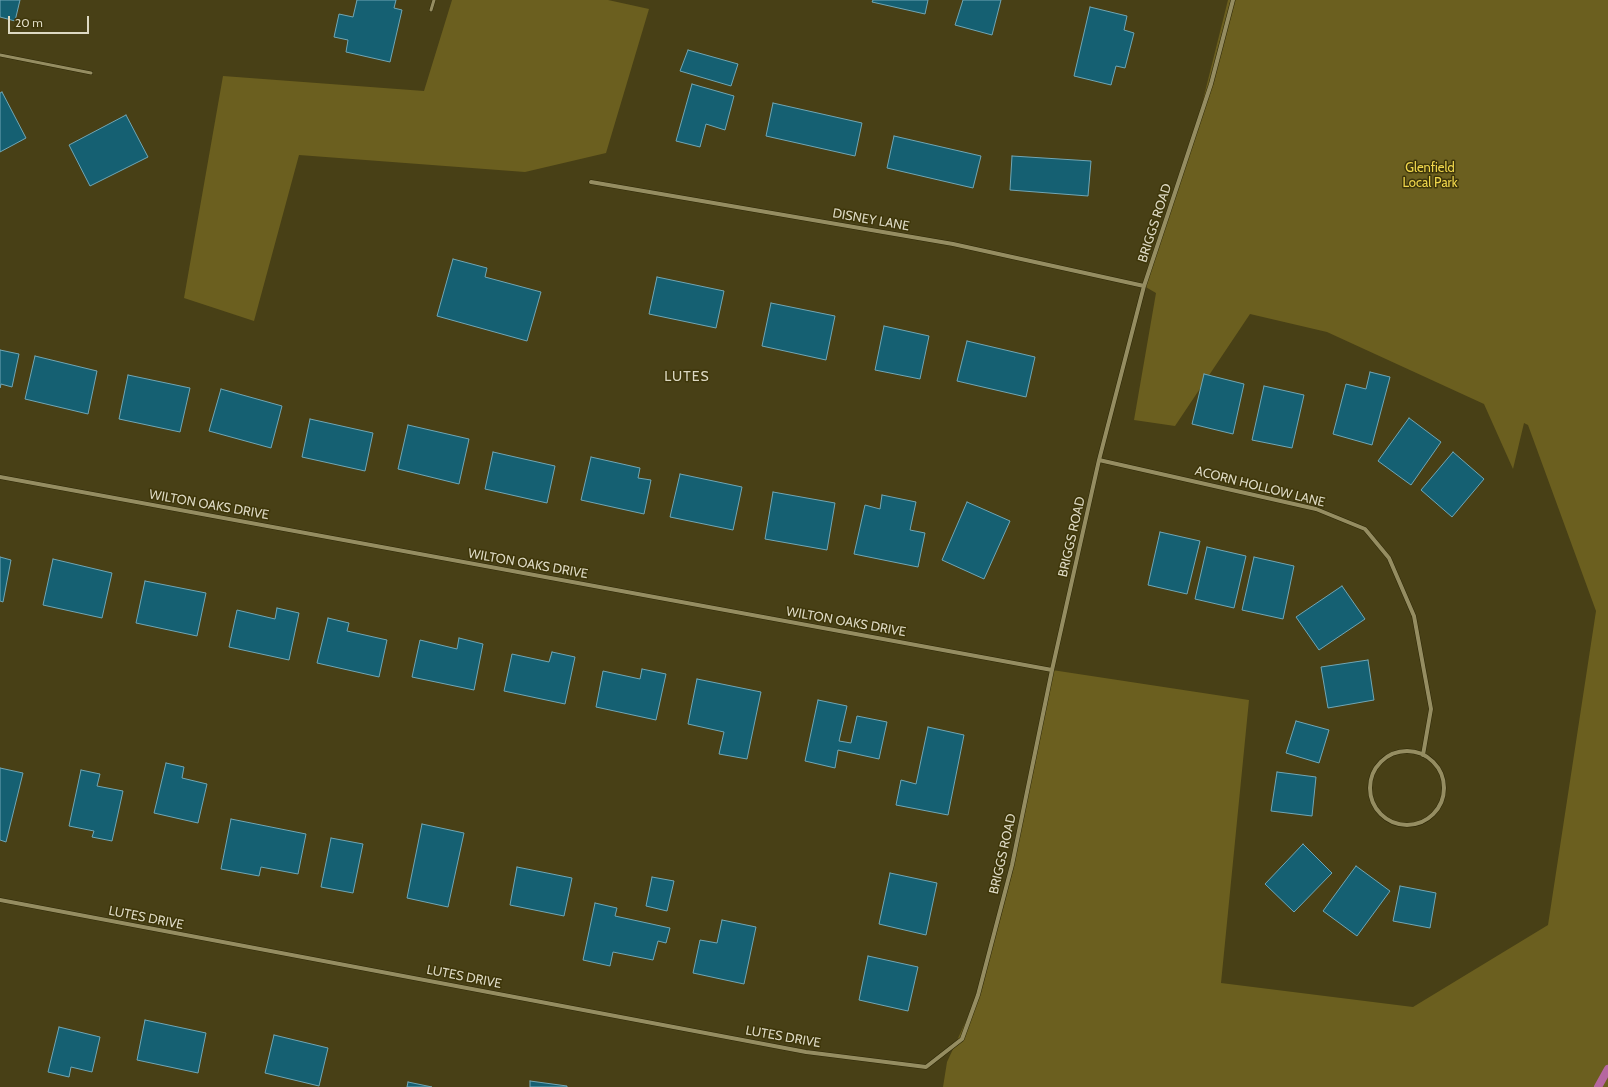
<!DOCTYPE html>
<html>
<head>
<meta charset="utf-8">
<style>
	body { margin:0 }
	#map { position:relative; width:1608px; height:1087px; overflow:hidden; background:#484016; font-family:Cabin,sans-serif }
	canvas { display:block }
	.scale { position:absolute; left:8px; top:16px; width:81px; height:18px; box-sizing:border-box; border:2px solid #ddd9c3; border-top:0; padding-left:5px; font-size:12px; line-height:14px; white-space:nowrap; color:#ddd9c3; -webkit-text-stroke:3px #3e360a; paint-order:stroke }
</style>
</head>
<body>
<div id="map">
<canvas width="1608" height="1087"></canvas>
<div class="scale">20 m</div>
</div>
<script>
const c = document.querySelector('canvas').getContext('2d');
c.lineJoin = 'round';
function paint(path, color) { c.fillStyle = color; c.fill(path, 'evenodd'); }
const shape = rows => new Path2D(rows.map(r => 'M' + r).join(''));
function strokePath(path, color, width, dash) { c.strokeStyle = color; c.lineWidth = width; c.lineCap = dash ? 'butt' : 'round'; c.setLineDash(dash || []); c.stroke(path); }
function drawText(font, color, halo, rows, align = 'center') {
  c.font = font + ' Cabin,sans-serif'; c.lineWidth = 3; c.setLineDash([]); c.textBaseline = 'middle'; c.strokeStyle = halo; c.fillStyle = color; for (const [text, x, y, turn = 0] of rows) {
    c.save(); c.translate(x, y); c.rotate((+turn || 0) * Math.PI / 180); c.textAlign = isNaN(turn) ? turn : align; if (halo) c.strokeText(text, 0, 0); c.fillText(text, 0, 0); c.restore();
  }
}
paint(shape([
	[452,0,608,0,649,9,606,153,525,172,299,155,254,321,184,298,223,76,424,91],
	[1228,0,1608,0,1608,1087,943,1087,947,1062,978,995,1012,865,1052,670,1249,700,1221,983,1413,1007,1548,925,1596,611,1528,425,1524,423,1513,469,1484,404,1327,332,1250,314,1175,426,1134,420,1156,293,1144,286,1196,128]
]), '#6b5f1f');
strokePath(shape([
	[1598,1087,1608,1069]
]), '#b667a0', 8);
const building = shape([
	[0,0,20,0,15,21,0,17,0,0],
	[357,0,396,0,394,8,402,10,390,62,346,52,348,40,334,37,339,14,353,17,357,0],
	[873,0,928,0,925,14,872,2,873,0],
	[963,0,1001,0,992,35,955,25,963,0],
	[1090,7,1127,16,1124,30,1134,33,1125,68,1116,66,1111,85,1074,76,1090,7],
	[688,50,738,64,731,86,680,71,688,50],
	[692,84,734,96,725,130,706,124,700,147,676,141,692,84],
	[2,92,26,138,0,152,0,93,2,92],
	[773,103,862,123,855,156,766,136,773,103],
	[126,115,148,157,90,186,69,145,126,115],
	[894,136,981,156,973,188,887,168,894,136],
	[1012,156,1091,161,1088,196,1010,190,1012,156],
	[453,259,487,268,485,277,541,292,527,341,437,316,453,259],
	[657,277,724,291,716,328,649,314,657,277],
	[771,303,835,316,826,360,762,346,771,303],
	[884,326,929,336,920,379,875,370,884,326],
	[967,341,1035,357,1026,397,957,381,967,341],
	[0,350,19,354,12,387,1,384,0,388,0,350],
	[35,356,97,371,88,414,25,399,35,356],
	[1370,372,1390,377,1372,445,1333,434,1346,384,1366,389,1370,372],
	[1204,374,1244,384,1233,434,1192,424,1204,374],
	[128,375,190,388,180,432,119,419,128,375],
	[1264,386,1304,395,1292,448,1252,440,1264,386],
	[221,389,282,406,271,448,209,431,221,389],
	[1409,418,1441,442,1411,485,1378,461,1409,418],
	[310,419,373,433,365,471,302,457,310,419],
	[408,425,469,439,459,484,398,469,408,425],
	[493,452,555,466,547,503,485,489,493,452],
	[1453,452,1484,479,1452,517,1421,490,1453,452],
	[591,457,640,468,638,478,651,480,644,514,581,500,591,457],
	[680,474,742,487,733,530,670,517,680,474],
	[773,492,835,503,827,550,765,539,773,492],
	[882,495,916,502,910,530,925,533,918,567,854,554,865,505,880,509,882,495],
	[967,502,1010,521,984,579,942,560,967,502],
	[1160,532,1200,541,1187,594,1148,585,1160,532],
	[1207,547,1246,556,1234,608,1195,599,1207,547],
	[0,557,11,560,3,602,0,601,0,557],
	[1254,557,1294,566,1283,619,1242,610,1254,557],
	[53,559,112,573,102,618,43,605,53,559],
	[145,581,206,593,197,636,136,623,145,581],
	[1342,586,1365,619,1319,650,1296,617,1342,586],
	[277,608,299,613,289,660,229,647,237,610,275,619,277,608],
	[328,618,349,623,347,631,387,640,379,677,317,663,328,618],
	[459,638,483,644,474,690,412,677,420,640,457,649,459,638],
	[552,652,575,657,565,704,504,691,512,654,549,662,552,652],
	[1368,660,1374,700,1328,708,1321,667,1368,660],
	[642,669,666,674,656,720,596,707,603,671,640,679,642,669],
	[697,679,761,692,747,759,719,754,724,732,688,724,697,679],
	[818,700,847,706,839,741,851,743,857,716,887,722,879,759,838,750,835,768,805,761,818,700],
	[1296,721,1329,730,1319,763,1286,753,1296,721],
	[928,727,964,735,948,815,896,805,901,780,916,784,928,727],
	[166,763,184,767,182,778,207,784,198,823,154,813,166,763],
	[0,768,23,773,6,842,0,840,0,768],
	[81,770,100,774,97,786,123,791,112,841,92,837,94,831,69,826,81,770],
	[1277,772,1316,777,1312,816,1271,811,1277,772],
	[231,819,306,834,298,874,261,867,259,876,221,869,231,819],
	[422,824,464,833,448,907,407,898,422,824],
	[331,838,363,844,353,893,321,887,331,838],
	[1303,844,1332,873,1294,912,1265,884,1303,844],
	[1356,866,1390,891,1357,936,1323,911,1356,866],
	[517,867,572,878,564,916,510,905,517,867],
	[890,873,937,883,926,935,879,924,890,873],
	[652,877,674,881,667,911,646,906,652,877],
	[1400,886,1436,893,1430,928,1393,921,1400,886],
	[595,903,617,908,615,916,670,928,666,943,658,941,653,960,613,952,610,966,583,960,595,903],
	[722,920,756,927,744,984,693,973,700,940,717,943,722,920],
	[868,956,918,967,908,1011,859,1000,868,956],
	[145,1020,206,1033,198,1073,137,1060,145,1020],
	[59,1027,100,1037,92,1072,71,1067,69,1077,48,1072,59,1027],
	[274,1035,328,1048,319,1086,265,1073,274,1035],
	[530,1081,567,1086,567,1087,530,1087,530,1081],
	[408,1082,432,1087,407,1087,408,1082]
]);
paint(building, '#156072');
strokePath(building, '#70a6b5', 1);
const lane = shape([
	[431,10,434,0],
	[0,55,91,73]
]);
const street = shape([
	[591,182,953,244,1144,286],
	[1099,460,1316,509,1365,529,1389,558,1414,616,1431,709,1423,755],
	[0,477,1052,670],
	'1370 788a37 37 0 1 1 74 0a37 37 0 1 1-74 0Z',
	[0,900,806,1052,926,1067,962,1039,978,995,1012,865,1052,670,1099,460,1144,286,1211,84,1233,0]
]);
strokePath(lane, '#2d2706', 4);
strokePath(street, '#2d2706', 5);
strokePath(lane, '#958d61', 3);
strokePath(street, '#958d61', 4);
drawText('13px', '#f0d64c', '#3e360a', [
	["Glenfield",1430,168],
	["Local Park",1430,183]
]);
drawText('13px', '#ddd9c3', '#3e360a', [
	["DISNEY LANE",871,220,10],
	["BRIGGS ROAD",1155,223,-72],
	["ACORN HOLLOW LANE",1260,487,14],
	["WILTON OAKS DRIVE",209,505,10],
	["BRIGGS ROAD",1072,537,-77],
	["WILTON OAKS DRIVE",528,564,10],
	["WILTON OAKS DRIVE",846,622,10],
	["BRIGGS ROAD",1003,854,-77],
	["LUTES DRIVE",146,918,11],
	["LUTES DRIVE",464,977,11],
	["LUTES DRIVE",783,1037,10]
]);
c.letterSpacing = '1px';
drawText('14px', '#ddd9c3', '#3e360a', [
	["LUTES",687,377]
]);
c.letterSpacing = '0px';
</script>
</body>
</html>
